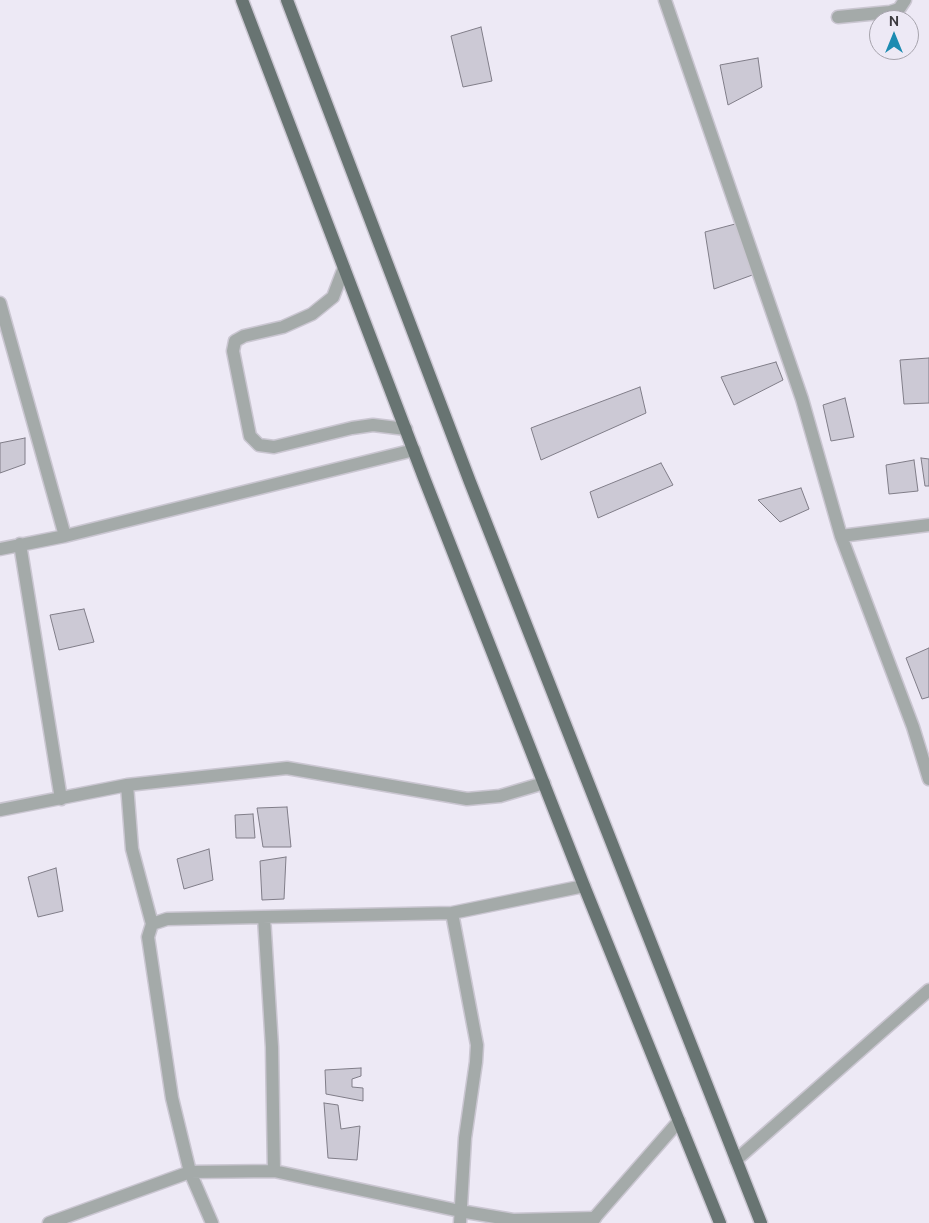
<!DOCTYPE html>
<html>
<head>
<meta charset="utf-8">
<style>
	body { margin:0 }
	#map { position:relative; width:929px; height:1223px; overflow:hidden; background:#ede9f5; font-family:Ubuntu,sans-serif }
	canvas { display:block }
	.north { position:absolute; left:869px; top:10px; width:50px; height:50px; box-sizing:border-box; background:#ede9f5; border:1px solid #a6a3ac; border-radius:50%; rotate:0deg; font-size:14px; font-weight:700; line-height:20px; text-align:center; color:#3c3a3f }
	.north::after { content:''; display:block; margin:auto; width:18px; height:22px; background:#1c8bb1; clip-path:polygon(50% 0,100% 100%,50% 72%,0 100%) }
</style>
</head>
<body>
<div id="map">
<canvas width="929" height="1223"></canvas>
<div class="north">N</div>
</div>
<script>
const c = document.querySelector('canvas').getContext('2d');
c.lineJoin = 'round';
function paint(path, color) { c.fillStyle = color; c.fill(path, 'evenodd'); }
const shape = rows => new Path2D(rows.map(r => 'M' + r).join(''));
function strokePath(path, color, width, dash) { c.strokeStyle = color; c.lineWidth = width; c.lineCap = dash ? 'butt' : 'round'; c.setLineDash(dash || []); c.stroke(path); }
const building = shape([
	[481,27,492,81,463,87,451,36,481,27],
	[758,58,762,87,728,105,720,65,758,58],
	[739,223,755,274,714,289,705,232,739,223],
	[929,358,929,403,904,404,900,360,929,358],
	[776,362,783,380,734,405,721,377,776,362],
	[640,387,646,413,541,460,531,428,640,387],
	[845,398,854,437,831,441,823,405,845,398],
	[25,438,25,464,0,473,0,443,25,438],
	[921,458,929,459,929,486,925,486,921,458],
	[914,460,918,491,889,494,886,465,914,460],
	[661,463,673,485,598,518,590,492,661,463],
	[801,488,809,509,780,522,758,500,801,488],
	[84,609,94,642,59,650,50,615,84,609],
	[929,648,929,697,922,699,906,658,929,648],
	[287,807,291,847,263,847,257,808,287,807],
	[253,814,255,838,236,838,235,815,253,814],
	[209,849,213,880,184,889,177,859,209,849],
	[286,857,284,899,262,900,260,861,286,857],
	[56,868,63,911,38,917,28,877,56,868],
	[361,1068,361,1076,352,1079,352,1087,363,1088,363,1101,326,1094,325,1070,361,1068],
	[324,1103,338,1105,341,1129,360,1126,357,1160,328,1158,324,1103]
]);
paint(building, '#ccc9d5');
strokePath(building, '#807d88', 1);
const service = shape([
	[344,268,333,297,312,314,283,327,244,336,235,341,233,351,250,436,259,445,274,447,352,428,373,425,406,429]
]);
const minor = shape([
	[665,0,802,399,841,536,913,727,929,779],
	[838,17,890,12,899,9,905,0],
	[0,303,65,536],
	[841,536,929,525],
	[20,544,61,799],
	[0,549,65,536,414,450],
	[127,785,132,849,152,924],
	[0,810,127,785,287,768,467,799,500,796,544,783],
	[452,913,477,1045,476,1062,465,1138,460,1223],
	[264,917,272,1047,274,1171],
	[736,1160,929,990],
	[49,1223,190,1172,274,1171,460,1211,513,1220,595,1218],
	[212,1223,190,1172,172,1098,148,937,152,924,167,919,452,913,584,886]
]);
const tertiary = shape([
	[590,1223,679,1121]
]);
const primary = shape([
	[242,0,424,478,584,886,720,1223],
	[287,0,470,482,761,1223]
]);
strokePath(service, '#cac6d1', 15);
strokePath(minor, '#cac6d1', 15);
strokePath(tertiary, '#cac6d1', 15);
strokePath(primary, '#cac6d1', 15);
strokePath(service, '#a4aaa9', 12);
strokePath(minor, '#a4aaa9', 12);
strokePath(tertiary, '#a4aaa9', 12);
strokePath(primary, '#687472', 12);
</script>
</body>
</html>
